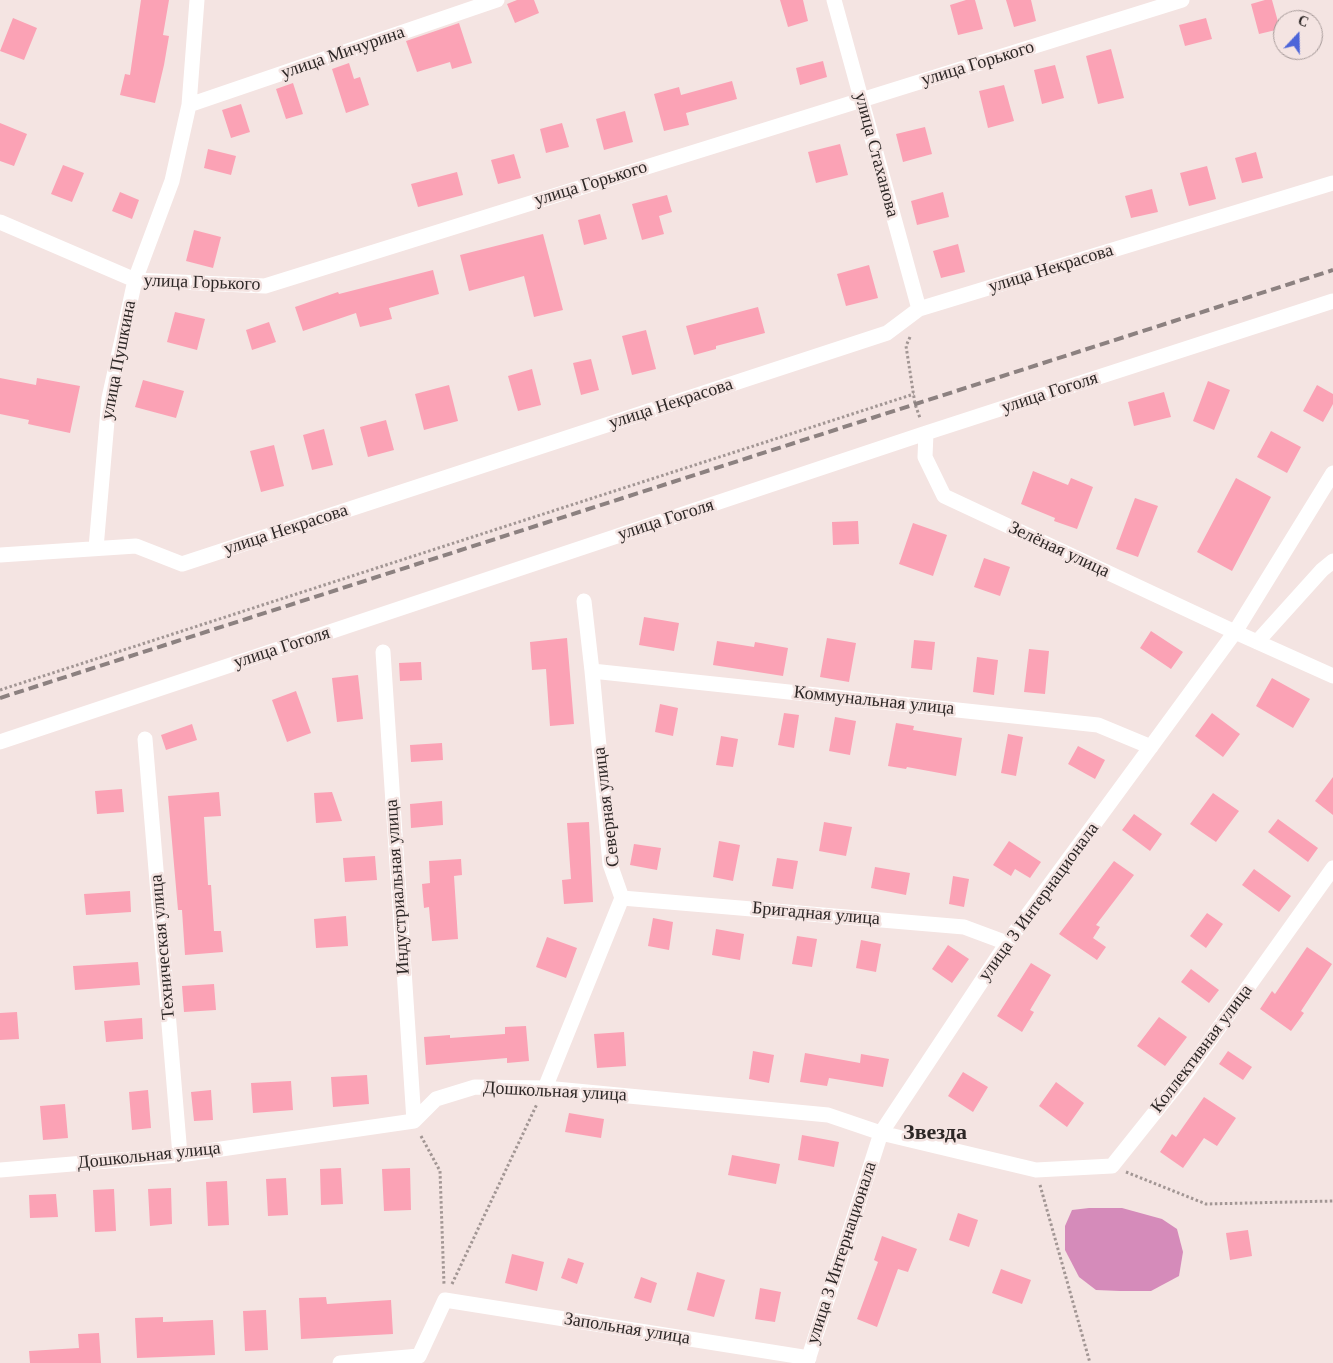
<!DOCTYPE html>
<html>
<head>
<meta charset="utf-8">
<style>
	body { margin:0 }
	#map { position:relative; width:1333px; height:1363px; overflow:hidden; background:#f4e4e2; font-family:Georgia,serif }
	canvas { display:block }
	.north { position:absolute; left:1273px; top:10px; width:50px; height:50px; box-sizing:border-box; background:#f4e4e2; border:1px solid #a49897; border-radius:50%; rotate:21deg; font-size:14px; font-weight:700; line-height:20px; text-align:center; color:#2d2726 }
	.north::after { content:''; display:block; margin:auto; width:18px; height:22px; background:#4c65d9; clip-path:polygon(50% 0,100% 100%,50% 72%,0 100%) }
</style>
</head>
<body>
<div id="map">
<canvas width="1333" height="1363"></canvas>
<div class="north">С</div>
</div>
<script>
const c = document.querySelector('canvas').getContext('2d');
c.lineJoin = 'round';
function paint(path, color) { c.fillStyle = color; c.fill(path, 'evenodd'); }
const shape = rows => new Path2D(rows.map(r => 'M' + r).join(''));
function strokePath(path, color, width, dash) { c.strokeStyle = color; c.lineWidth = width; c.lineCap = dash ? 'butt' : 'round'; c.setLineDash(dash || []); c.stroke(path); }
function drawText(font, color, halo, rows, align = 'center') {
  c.font = font + ' Georgia,serif'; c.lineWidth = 5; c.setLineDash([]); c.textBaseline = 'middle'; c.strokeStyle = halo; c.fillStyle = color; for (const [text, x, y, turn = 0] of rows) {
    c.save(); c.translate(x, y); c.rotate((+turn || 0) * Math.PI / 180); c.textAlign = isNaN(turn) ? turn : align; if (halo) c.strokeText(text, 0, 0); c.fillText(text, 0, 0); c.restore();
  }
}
paint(shape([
	[1089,1208,1122,1208,1162,1219,1177,1229,1183,1252,1179,1276,1151,1291,1120,1291,1096,1290,1079,1277,1065,1250,1065,1226,1072,1210]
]), '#d58bba');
paint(shape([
	[141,0,169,0,163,35,169,36,164,65,155,103,120,95,125,74,130,75],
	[517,0,534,0,539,13,515,23,507,4],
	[780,0,803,0,808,21,788,27],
	[966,0,975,0,983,29,958,35,950,5],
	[1006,0,1031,0,1036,21,1014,27],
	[1265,0,1272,0,1280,29,1259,34,1251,4],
	[13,18,37,28,24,60,0,51],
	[1206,18,1212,39,1185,46,1179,25],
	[459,23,472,63,452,69,450,62,417,72,406,41],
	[1111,49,1124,98,1098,104,1086,56],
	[823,61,827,77,800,85,796,68],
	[349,63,354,79,360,77,369,105,346,113,332,69],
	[1055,65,1064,98,1042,104,1034,70],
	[732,81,737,99,686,113,689,125,664,131,654,94,679,87,681,95],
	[293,83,303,114,286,119,276,89],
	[1004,85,1014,121,988,128,979,91],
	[241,104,250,132,231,138,222,110],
	[625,111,633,142,604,150,596,119],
	[0,123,27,134,14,166,0,161],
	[562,123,569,147,546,153,540,129],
	[925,127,932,154,903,162,896,134],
	[840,144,848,175,816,183,808,152],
	[208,149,236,156,231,175,204,168],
	[1256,152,1263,178,1242,183,1235,158],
	[514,154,521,178,498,184,491,160],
	[63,165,84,173,72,202,51,194],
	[1207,166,1216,199,1189,206,1180,173],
	[457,172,463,195,418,207,411,184],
	[1152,189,1158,212,1131,218,1125,196],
	[120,192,139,200,132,219,112,211],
	[943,192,949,217,917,225,911,201],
	[667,195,672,212,659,216,664,234,642,240,632,204],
	[600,214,607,239,584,245,578,220],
	[194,230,221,237,213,268,186,261],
	[543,234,563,310,534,317,524,276,469,291,460,255],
	[958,244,965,272,941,278,933,251],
	[869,265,878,298,846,306,837,274],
	[433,270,439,294,389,308,392,319,360,327,356,313,303,331,295,307,338,292,339,294],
	[758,307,765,333,716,346,716,349,694,355,686,326],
	[175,312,205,319,197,350,167,342],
	[269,322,276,342,252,350,246,330],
	[646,330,656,369,632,375,622,336],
	[591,359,599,390,581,395,573,363],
	[532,369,541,405,518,411,508,376],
	[0,378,36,385,37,378,80,386,70,433,28,424,29,420,0,414],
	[143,380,184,391,176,418,135,407],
	[1208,381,1230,390,1214,430,1193,421],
	[449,385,458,421,424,430,415,394],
	[1317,385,1333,394,1333,404,1323,422,1303,411],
	[1164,392,1171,417,1134,426,1128,402],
	[386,420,394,450,368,457,360,427],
	[324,429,333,465,312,470,303,435],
	[1271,431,1301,447,1287,473,1257,457],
	[274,445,284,486,261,492,250,451],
	[1033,471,1068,485,1071,478,1093,487,1077,529,1054,521,1055,518,1021,504],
	[1236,478,1271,497,1232,571,1197,552],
	[1135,498,1158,506,1138,557,1116,549],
	[858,521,859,544,833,545,832,522],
	[913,523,947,535,933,576,899,564],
	[984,558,1010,567,1000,596,974,587],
	[644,617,679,623,674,651,639,645],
	[1151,631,1183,652,1171,669,1140,648],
	[567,638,574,724,550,726,546,669,532,670,530,642],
	[827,638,856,643,849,682,820,677],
	[914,640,935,642,932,670,911,668],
	[717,641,754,647,755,642,788,648,783,676,713,665],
	[1029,649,1049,651,1045,694,1024,692],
	[977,657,998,660,994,695,973,692],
	[421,662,422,680,400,681,399,663],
	[358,675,363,719,337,722,332,678],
	[1272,678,1310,699,1293,728,1256,706],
	[296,691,311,733,287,742,272,700],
	[660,704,678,708,673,736,655,732],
	[784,713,799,715,794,748,778,745],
	[1212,713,1240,734,1223,757,1195,736],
	[835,717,856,721,850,755,829,751],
	[896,723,914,726,913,730,962,738,956,776,907,767,906,769,888,766],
	[192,724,197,740,166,750,161,735],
	[1008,734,1023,737,1016,776,1001,773],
	[721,736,738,739,733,767,716,765],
	[442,743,443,760,411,762,410,745],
	[1078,746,1105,760,1095,779,1068,764],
	[1333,777,1333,815,1315,801],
	[122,789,124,812,97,814,95,791],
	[219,792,221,816,204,817,208,885,211,885,214,931,221,931,223,952,185,955,182,910,178,910,168,796],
	[332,792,342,821,316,823,314,793],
	[1213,793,1239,811,1216,842,1190,824],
	[442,801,443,825,411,828,410,804],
	[1134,814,1162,834,1150,851,1122,830],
	[1278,819,1318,848,1308,862,1268,832],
	[589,822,593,902,564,904,562,880,571,879,567,823],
	[824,822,852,827,846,856,819,851],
	[719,841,740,845,733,881,713,877],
	[1009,841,1041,862,1030,878,1015,869,1011,876,993,865],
	[634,844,661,848,657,870,630,865],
	[375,856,377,880,345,882,343,858],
	[777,858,798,861,793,889,772,886],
	[461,859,462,875,454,876,458,939,432,941,429,907,424,908,422,884,430,883,429,861],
	[1114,861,1134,875,1096,925,1100,927,1093,938,1106,947,1097,960,1059,934],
	[875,867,910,873,906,895,871,888],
	[1254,869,1291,896,1279,912,1242,885],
	[953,876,969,879,964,907,949,904],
	[130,891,131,912,86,915,84,894],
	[1207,913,1223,924,1206,948,1190,936],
	[346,916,348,946,316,948,314,919],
	[653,918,673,922,669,950,648,946],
	[716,929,744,934,740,960,712,955],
	[797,936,817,939,812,967,792,964],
	[547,937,577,948,566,978,536,967],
	[861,940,881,944,876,972,856,968],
	[948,945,969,959,952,983,932,969],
	[1307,947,1332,964,1301,1011,1304,1013,1291,1031,1260,1009,1272,991,1275,994],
	[138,962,140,985,75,990,73,966],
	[1031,963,1051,975,1030,1010,1034,1012,1022,1032,997,1016],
	[1191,969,1219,990,1209,1003,1181,982],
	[214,984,216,1010,184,1012,182,986],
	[17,1012,19,1039,0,1040,0,1013],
	[1159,1017,1187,1037,1165,1066,1137,1046],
	[142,1018,143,1039,106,1042,104,1021],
	[526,1026,529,1061,507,1063,507,1058,426,1065,424,1037,450,1035,450,1038,505,1034,505,1027],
	[624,1032,626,1066,597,1068,594,1034],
	[753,1051,774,1055,769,1083,749,1079],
	[1228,1051,1252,1067,1243,1080,1219,1064],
	[805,1053,860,1063,861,1054,889,1059,883,1087,829,1078,827,1086,800,1082],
	[963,1072,988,1087,973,1112,948,1096],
	[367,1075,369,1104,333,1107,331,1077],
	[291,1081,293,1110,253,1113,251,1083],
	[1056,1082,1084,1103,1067,1127,1039,1106],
	[148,1090,151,1128,132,1130,129,1092],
	[211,1090,213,1120,194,1121,191,1092],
	[1204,1097,1236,1118,1217,1146,1204,1138,1183,1168,1160,1152,1172,1134,1176,1137],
	[65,1104,68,1138,43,1140,40,1106],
	[569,1113,604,1119,601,1138,565,1132],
	[802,1135,839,1142,834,1167,798,1160],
	[732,1155,780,1164,776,1184,728,1175],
	[341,1168,343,1204,321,1205,320,1169],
	[410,1168,411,1210,384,1211,382,1169],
	[286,1178,288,1215,268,1216,266,1179],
	[227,1181,229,1225,208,1226,206,1182],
	[171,1188,172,1224,150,1226,148,1189],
	[114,1189,116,1231,95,1232,93,1190],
	[56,1194,58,1217,30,1218,29,1195],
	[958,1213,978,1220,969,1247,949,1240],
	[1248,1230,1252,1256,1230,1260,1226,1233],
	[882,1236,917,1249,908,1272,898,1269,877,1327,857,1319,878,1262,874,1260],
	[512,1254,544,1262,537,1291,505,1283],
	[568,1258,584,1263,577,1284,561,1278],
	[1001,1269,1031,1280,1022,1304,992,1293],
	[697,1272,725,1280,714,1317,687,1310],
	[641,1277,657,1283,651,1303,634,1298],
	[760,1288,781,1292,775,1322,755,1319],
	[326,1297,327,1304,391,1300,393,1334,301,1339,299,1298],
	[266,1310,268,1350,245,1351,243,1311],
	[163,1317,163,1322,213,1320,215,1355,137,1358,135,1318],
	[99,1333,101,1363,30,1363,29,1351,79,1348,78,1334]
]), '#fba2b5');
strokePath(shape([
	[910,337,906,346,915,404,920,418],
	[0,690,914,394],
	[421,1136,440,1171,444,1285],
	[1126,1172,1206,1204,1333,1201],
	[1040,1185,1090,1363],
	[452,1284,537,1104]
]), '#a29694', 3, [2.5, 2.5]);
strokePath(shape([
	[834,0,919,309],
	[189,105,497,0],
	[0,222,135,280,265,286,1182,0],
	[926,433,925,457,944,496,1235,632,1333,676],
	[96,548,109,398,135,280,172,181,189,105,197,0],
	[0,555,136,546,182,564,887,333,919,309,1333,183],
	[1257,642,1322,570,1333,561],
	[383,652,414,1121],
	[592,671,1098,725,1151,747],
	[145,739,180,1155],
	[0,742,926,433,1333,301],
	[622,898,964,927,1007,943],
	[545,1088,622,898,610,864,592,671,584,601],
	[0,1170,180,1155,414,1121,436,1099,475,1087,545,1088,828,1115,881,1133,1036,1170,1112,1166,1188,1071,1333,868],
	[340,1363,419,1356,445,1300,809,1358],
	[807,1363,881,1133,1007,943,1235,632,1333,473]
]), '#fff', 15);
strokePath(shape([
	[0,698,1333,270]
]), '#8c8180', 4, [10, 5]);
drawText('18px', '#2d2726', '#f4e4e2', [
	["улица Мичурина",343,53,-19],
	["улица Горького",978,64,-17],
	["улица Стаханова",876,155,75],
	["улица Горького",591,184,-17],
	["улица Некрасова",1051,269,-17],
	["улица Горького",202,283,2],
	["улица Пушкина",119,360,-79],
	["улица Гоголя",1050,393,-18],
	["улица Некрасова",671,404,-18],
	["улица Гоголя",666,520,-18],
	["улица Некрасова",286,530,-18],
	["Зелёная улица",1059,550,25],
	["улица Гоголя",282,648,-18],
	["Коммунальная улица",874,701,6],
	["Северная улица",607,807,-97],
	["Индустриальная улица",398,887,-94],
	["улица 3 Интернационала",1039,902,-54],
	["Бригадная улица",816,914,5],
	["Техническая улица",163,947,-95],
	["Коллективная улица",1202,1049,-53],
	["Дошкольная улица",555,1092,3],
	["Дошкольная улица",149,1156,-6],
	["улица 3 Интернационала",842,1253,-72],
	["Запольная улица",627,1329,9]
]);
drawText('bold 22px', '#2d2726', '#f4e4e2', [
	["Звезда",935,1133]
]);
</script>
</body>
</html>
